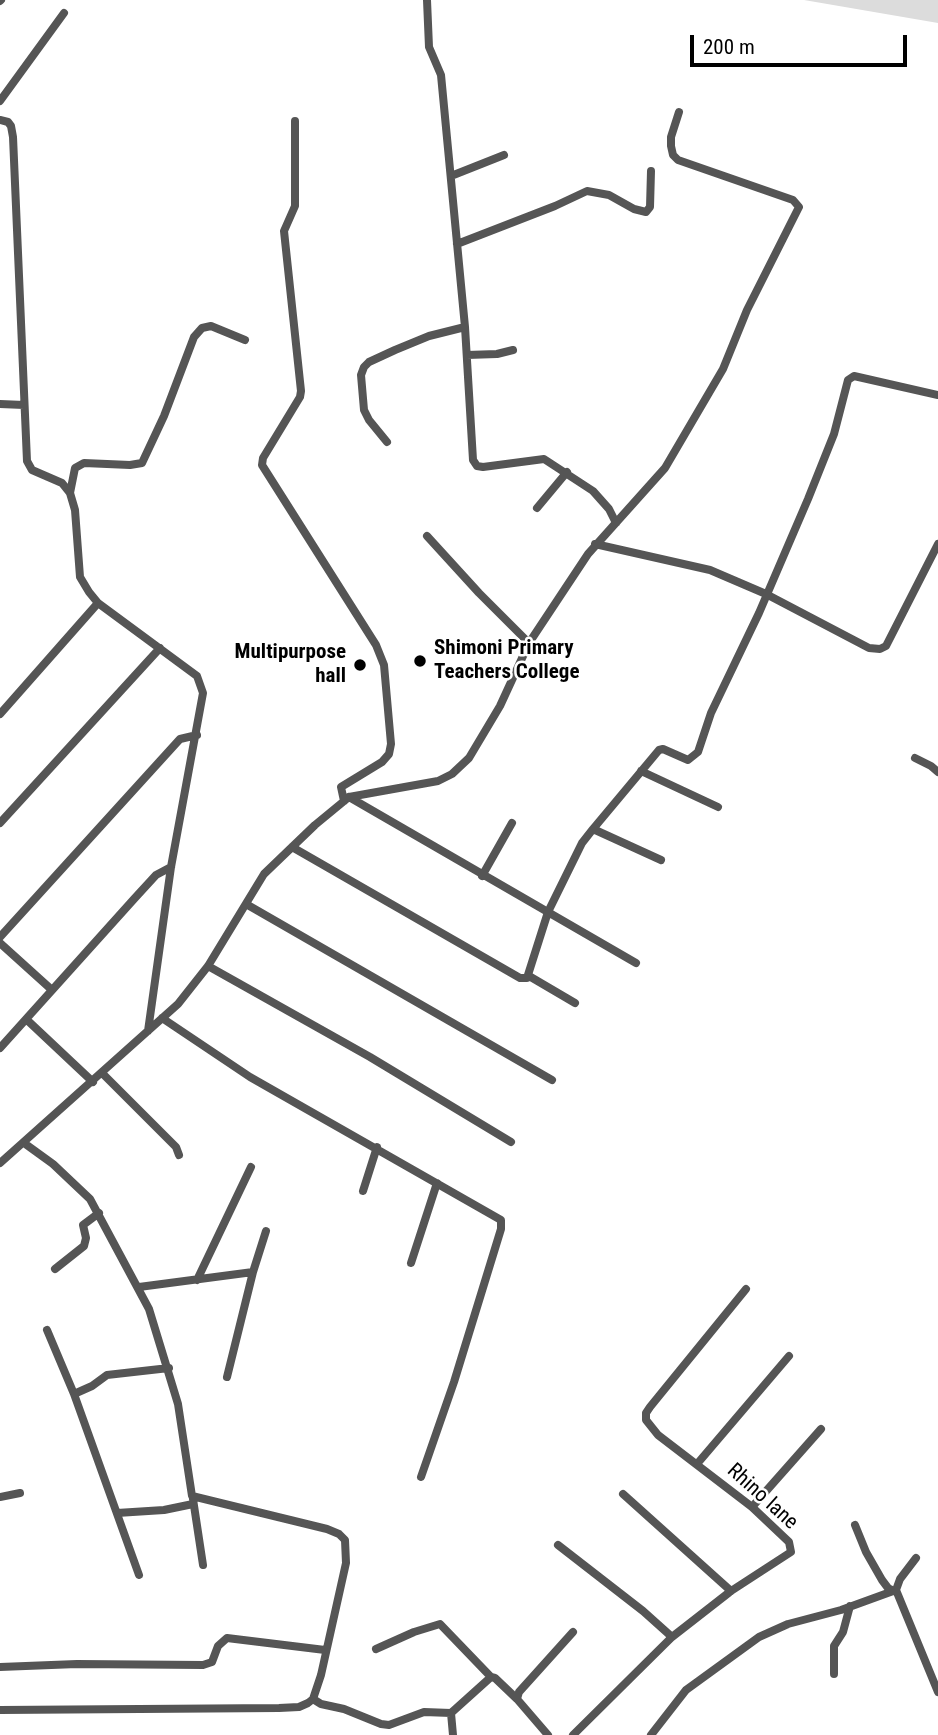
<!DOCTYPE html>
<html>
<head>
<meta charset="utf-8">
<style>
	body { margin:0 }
	#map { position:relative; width:938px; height:1735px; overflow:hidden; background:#fff; font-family:"Roboto Condensed",sans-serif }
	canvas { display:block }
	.scale { position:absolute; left:690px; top:35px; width:217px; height:32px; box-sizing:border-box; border:4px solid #000; border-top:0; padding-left:9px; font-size:21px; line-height:24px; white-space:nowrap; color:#000; -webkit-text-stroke:5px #fff; paint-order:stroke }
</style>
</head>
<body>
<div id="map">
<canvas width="938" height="1735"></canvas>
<div class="scale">200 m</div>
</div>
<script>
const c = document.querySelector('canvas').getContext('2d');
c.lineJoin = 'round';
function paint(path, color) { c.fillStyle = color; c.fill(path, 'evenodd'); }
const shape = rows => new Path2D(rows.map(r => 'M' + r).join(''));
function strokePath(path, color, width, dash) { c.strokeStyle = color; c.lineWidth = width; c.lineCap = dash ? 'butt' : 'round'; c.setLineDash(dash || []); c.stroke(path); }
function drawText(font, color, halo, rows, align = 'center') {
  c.font = font + ' "Roboto Condensed",sans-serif'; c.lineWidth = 5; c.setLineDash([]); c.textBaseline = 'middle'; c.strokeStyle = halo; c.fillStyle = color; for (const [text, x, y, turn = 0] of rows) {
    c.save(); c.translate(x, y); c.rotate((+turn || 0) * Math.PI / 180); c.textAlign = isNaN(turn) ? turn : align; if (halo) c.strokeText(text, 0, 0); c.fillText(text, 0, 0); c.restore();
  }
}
paint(shape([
	[804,0,938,0,938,23]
]), '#dcdcdc');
strokePath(shape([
	[427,0,429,47,441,75,465,327,473,460,477,466,483,467,544,459,593,491,609,509,616,523],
	[0,1,1,0],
	[0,101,64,13],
	[0,120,8,122,11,126,13,137,27,461,32,470,62,483,70,493,75,510,80,577,89,592,98,603,197,676,203,693,171,867,148,1031],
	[295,121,295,206,284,231,301,391,300,397,263,458,262,465,376,645,384,665,391,744,389,754,382,762,341,787,344,801],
	[451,176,504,155],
	[457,244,555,206,587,191,609,195,634,209,646,212,650,207,651,171],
	[467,355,497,354,513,350],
	[0,404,24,405],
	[387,442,369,420,364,410,361,375,364,367,369,362,395,350,429,336,465,327],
	[70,493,75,468,84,463,130,465,142,463,164,416,194,337,202,328,211,326,245,340],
	[537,508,567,472],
	[427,536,479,593,529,643],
	[595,544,710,570,766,594,869,648,880,649,886,646,938,544],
	[0,714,98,603],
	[915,758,931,766,938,772],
	[641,771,718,807],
	[349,797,636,963],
	[0,823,160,648],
	[593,829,661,860],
	[292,847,520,978,527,978,548,912,582,843,593,829,659,750,663,749,688,760,698,752,711,713,759,613,808,499,834,434,848,380,854,376,938,395],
	[482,876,512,823],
	[246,904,552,1080],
	[0,937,180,739,197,735],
	[0,943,52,990],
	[208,966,370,1057,511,1142],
	[529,976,575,1003],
	[162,1018,250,1077,501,1220,501,1229,454,1382,421,1477],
	[26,1019,93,1082],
	[0,1048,134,899,156,875,171,867],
	[102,1073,176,1147,179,1155],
	[0,1163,178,1004,208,966,264,874,315,825,349,797,438,781,452,774,469,758,500,706,529,643,588,554,665,468,723,369,747,310,799,207,793,200,678,160,673,155,671,146,671,137,679,112],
	[363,1191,377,1147],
	[411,1263,437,1183],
	[55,1269,84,1246,86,1238,83,1225,99,1213],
	[197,1280,251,1167],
	[139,1287,253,1272,266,1231],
	[47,1330,74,1394,139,1575],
	[227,1377,253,1272],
	[74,1394,92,1386,107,1375,169,1368],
	[697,1464,789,1356],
	[623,1494,731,1591],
	[0,1497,20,1493],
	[193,1499,203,1565],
	[752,1507,821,1429],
	[117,1513,164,1510,193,1504],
	[855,1525,866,1552,882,1580,888,1588,894,1591],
	[558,1545,643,1611,672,1637],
	[916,1558,900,1579,896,1590,938,1692],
	[376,1649,414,1632,440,1624,491,1677],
	[0,1667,77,1664,203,1665,212,1662,218,1646,227,1638,325,1650],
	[834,1674,834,1646,843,1632,850,1606],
	[313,1699,321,1704,344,1709,381,1724,389,1725,424,1712,451,1713,491,1677,495,1678,517,1699],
	[0,1710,279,1708,299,1707,308,1703,313,1699,321,1675,346,1563,345,1540,339,1534,327,1529,192,1496,178,1404,149,1309,90,1199,53,1164,24,1143],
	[451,1713,453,1735],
	[548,1735,517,1699,519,1692,573,1632],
	[573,1735,672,1637,731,1591,791,1552,789,1542,752,1507,658,1435,646,1420,646,1413,650,1407,746,1289],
	[651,1735,686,1690,759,1637,788,1624,841,1610,896,1590]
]), '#555', 8);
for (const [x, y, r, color] of [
	[420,661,7,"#000"],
	[360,665,7,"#000"]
]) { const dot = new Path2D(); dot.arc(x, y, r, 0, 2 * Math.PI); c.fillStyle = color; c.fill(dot); strokePath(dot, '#fff', 2.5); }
drawText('bold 21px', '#000', '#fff', [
	["Shimoni Primary",434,649],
	["Teachers College",434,673],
	["Multipurpose",346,653,"right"],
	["hall",346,677,"right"]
], 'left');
drawText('21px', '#000', '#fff', [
	["Rhino lane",762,1497,42]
]);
</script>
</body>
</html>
